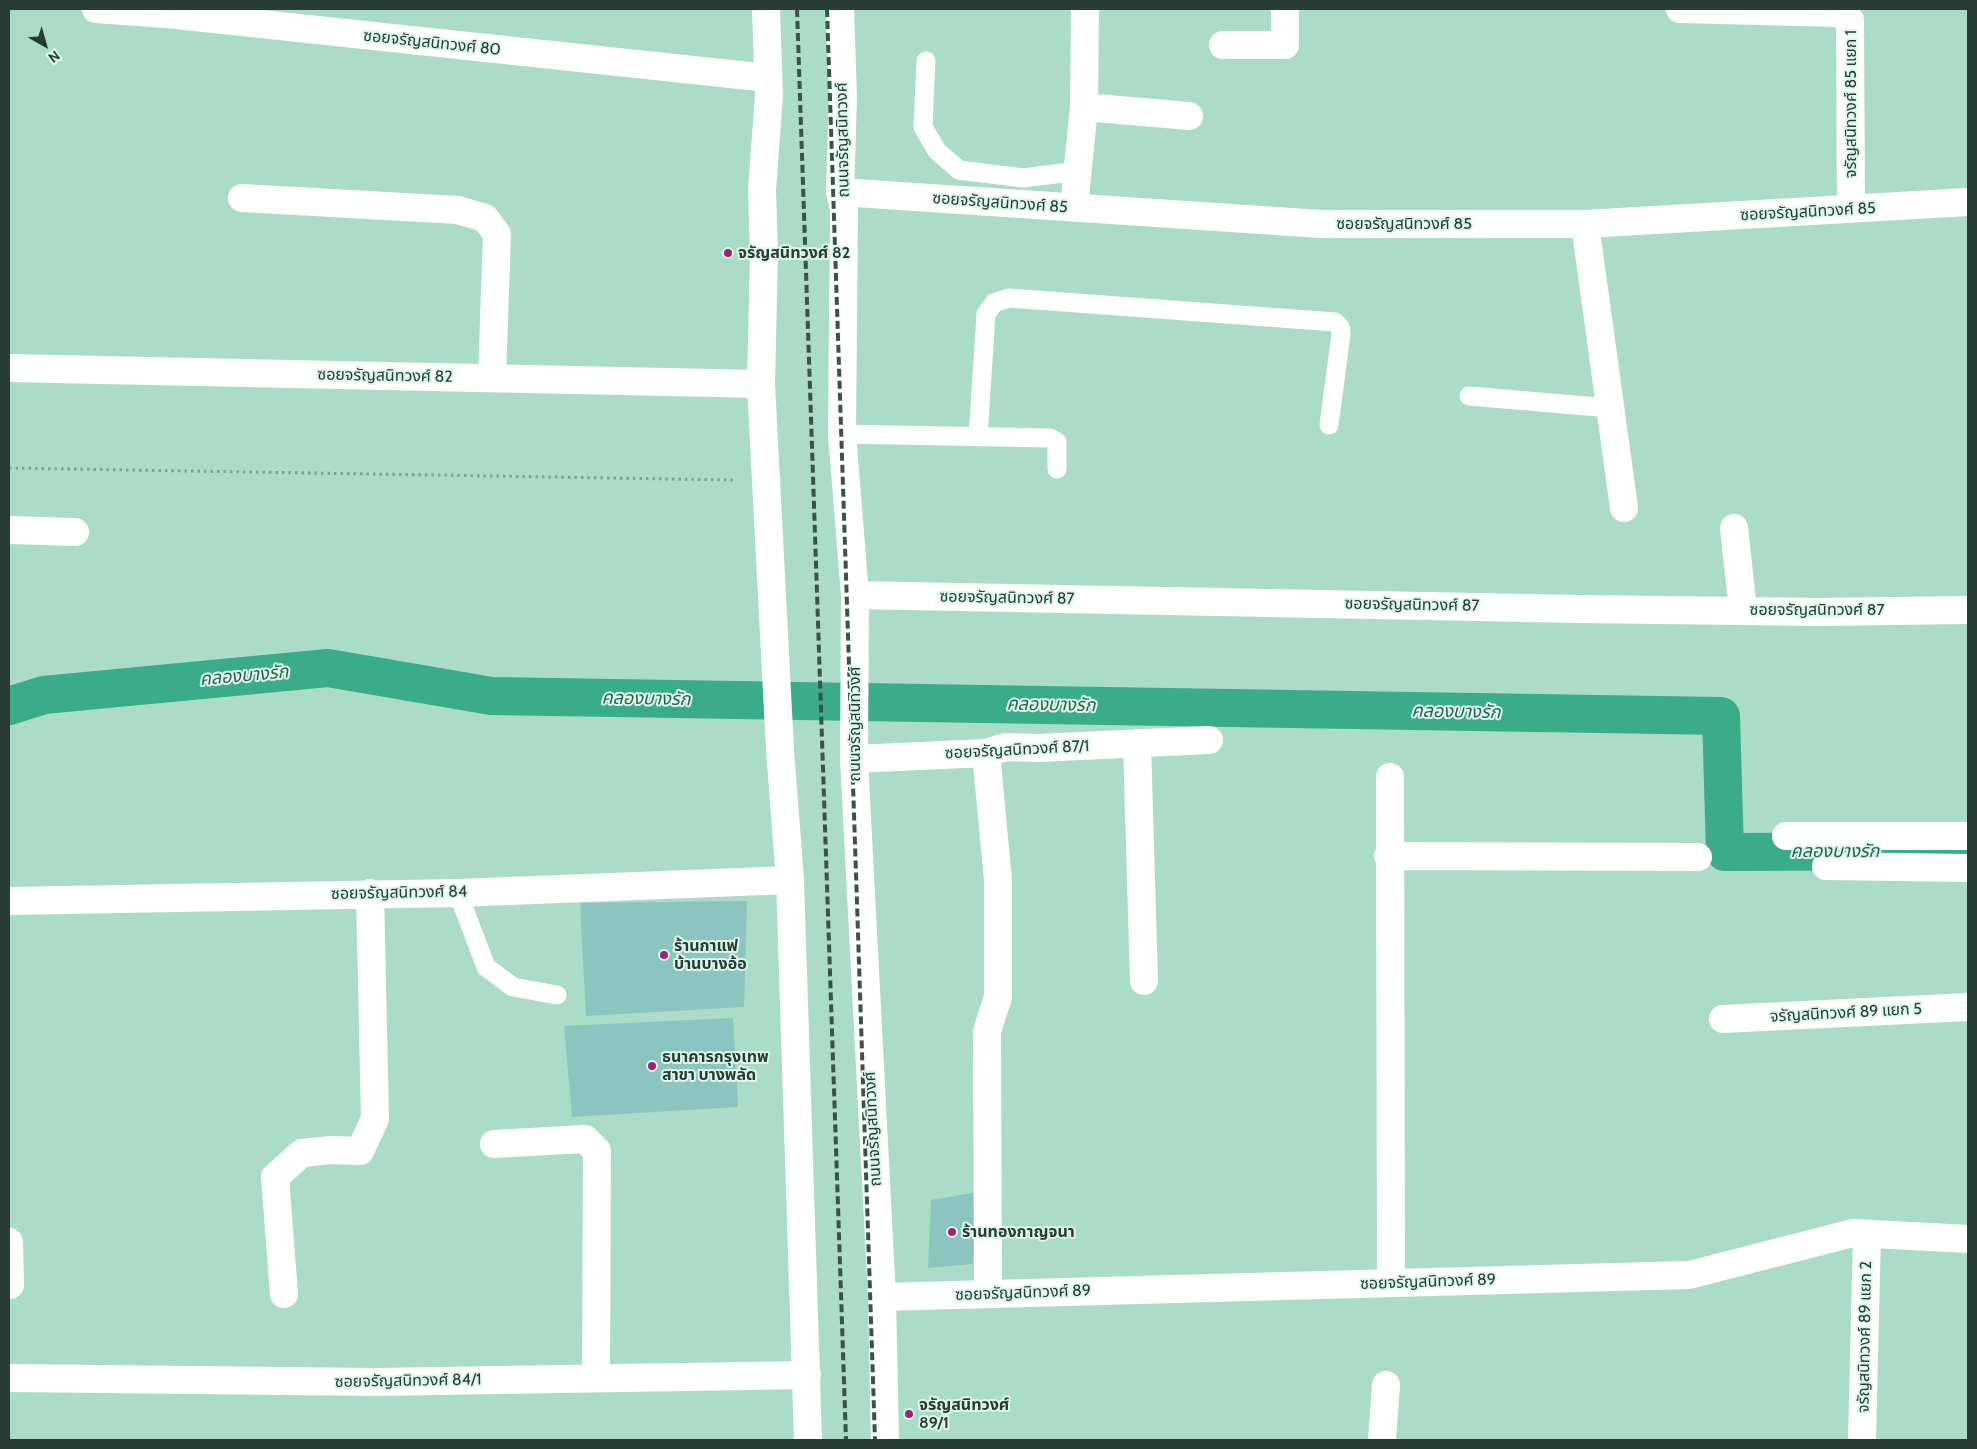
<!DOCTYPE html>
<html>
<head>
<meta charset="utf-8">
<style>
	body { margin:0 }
	#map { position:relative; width:1977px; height:1449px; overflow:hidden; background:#aadcc8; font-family:Cabin,sans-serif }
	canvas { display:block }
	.frame { position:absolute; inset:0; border:10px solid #273c34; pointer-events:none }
	.north { position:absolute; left:20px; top:20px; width:50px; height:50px; -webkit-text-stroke:4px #def7ec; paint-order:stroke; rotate:142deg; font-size:14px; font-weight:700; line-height:20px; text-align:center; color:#273c34 }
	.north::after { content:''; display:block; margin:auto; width:18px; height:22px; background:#273c34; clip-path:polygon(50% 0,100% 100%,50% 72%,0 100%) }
</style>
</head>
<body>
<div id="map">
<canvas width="1977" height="1449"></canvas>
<div class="frame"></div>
<div class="north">N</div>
</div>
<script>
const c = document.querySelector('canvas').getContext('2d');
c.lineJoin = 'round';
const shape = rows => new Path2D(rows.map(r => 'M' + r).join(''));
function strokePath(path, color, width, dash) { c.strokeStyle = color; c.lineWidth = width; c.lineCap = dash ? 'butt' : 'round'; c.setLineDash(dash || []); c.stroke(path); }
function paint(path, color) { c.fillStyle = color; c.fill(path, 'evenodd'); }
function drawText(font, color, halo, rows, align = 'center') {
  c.font = font + ' Cabin,"Noto Sans Thai",sans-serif'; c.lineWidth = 4; c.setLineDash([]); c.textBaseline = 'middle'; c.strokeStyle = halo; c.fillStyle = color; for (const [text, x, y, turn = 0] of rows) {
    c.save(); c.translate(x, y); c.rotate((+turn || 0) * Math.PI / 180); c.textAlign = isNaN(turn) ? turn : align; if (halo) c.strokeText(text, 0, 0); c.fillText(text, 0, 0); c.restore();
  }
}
strokePath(shape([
	[9,706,44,695,328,668,491,696,1721,716,1725,852,1968,851]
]), '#3aac89', 38);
paint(shape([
	[747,901,744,1007,586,1016,580,903],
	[733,1018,738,1107,572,1117,564,1026],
	[978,1192,973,1264,928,1268,931,1200]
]), '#8cc5bf');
strokePath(shape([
	[9,468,733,480]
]), '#7ba292', 3, [2.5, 4]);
strokePath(shape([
	[926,61,923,127,937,151,959,170,1023,178,1079,171],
	[1469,396,1610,408],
	[842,434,1050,438,1057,442,1057,469],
	[978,437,986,314,994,303,1009,298,1335,322,1340,327,1341,334,1329,425],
	[458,893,486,967,513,987,557,995]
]), '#fff', 19);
strokePath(shape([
	[96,9,167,14,768,78],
	[1680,9,1838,13,1850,20,1851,209],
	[1223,45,1285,45,1285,9],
	[1084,107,1189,116],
	[840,192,1321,224,1585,224,1968,202],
	[242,198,458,210,485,218,497,234,492,378],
	[1074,207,1084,107,1085,9],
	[1585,224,1624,508],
	[9,368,761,384],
	[1734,528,1743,610],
	[9,530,75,532],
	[855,595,1579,609,1818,612,1968,610],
	[1137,743,1144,981],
	[986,753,998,880,998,997,987,1031,988,1294],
	[854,759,986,753,1006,747,1038,748,1209,740],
	[1390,777,1391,1283],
	[1786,836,1968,836],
	[1388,856,1698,857],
	[1826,866,1968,868],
	[9,901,458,893,790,880],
	[1723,1019,1968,1007],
	[494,1144,585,1139,597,1151,596,1378],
	[9,1242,10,1285],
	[284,1294,275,1177,302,1153,331,1150,360,1151,375,1119,370,893],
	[882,1297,1689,1275,1853,1233,1968,1239],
	[9,1378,376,1382,807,1375],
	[1382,1440,1386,1385],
	[1862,1440,1867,1234]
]), '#fff', 28);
strokePath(shape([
	[766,9,769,95,762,190,764,253,761,384,780,750,790,880,808,1440],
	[840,9,843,97,840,192,844,209,842,434,855,595,854,759,882,1297,885,1440]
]), '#fff', 28);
strokePath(shape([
	[797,9,846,1440],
	[827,9,875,1440]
]), '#3a534a', 4, [8, 4]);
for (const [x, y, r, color] of [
	[728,253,5,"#a22171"],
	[664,955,5,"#a22171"],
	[652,1066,5,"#a22171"],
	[952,1232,5,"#a22171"],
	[909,1414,5,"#a22171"]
]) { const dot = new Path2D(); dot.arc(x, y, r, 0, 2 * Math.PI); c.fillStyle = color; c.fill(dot); strokePath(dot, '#def7ec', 2); }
drawText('16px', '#273c34', '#def7ec', [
	["ซอยจรัญสนิทวงศ์ 80",432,43,6],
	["จรัญสนิทวงศ์ 85 แยก 1",1851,104,-90],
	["ถนนจรัญสนิทวงศ์",843,140,-91],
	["ซอยจรัญสนิทวงศ์ 85",1000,203,4],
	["ซอยจรัญสนิทวงศ์ 85",1808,212,-3],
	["ซอยจรัญสนิทวงศ์ 85",1404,224],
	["ซอยจรัญสนิทวงศ์ 82",385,376,1],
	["ซอยจรัญสนิทวงศ์ 87",1007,598,1],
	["ซอยจรัญสนิทวงศ์ 87",1412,605,1],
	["ซอยจรัญสนิทวงศ์ 87",1817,610],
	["ถนนจรัญสนิทวงศ์",855,724,-90],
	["ซอยจรัญสนิทวงศ์ 87/1",1017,750,-3],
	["ซอยจรัญสนิทวงศ์ 84",399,893,-1],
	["จรัญสนิทวงศ์ 89 แยก 5",1846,1013,-3],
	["ถนนจรัญสนิทวงศ์",873,1129,-93],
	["ซอยจรัญสนิทวงศ์ 89",1428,1282,-2],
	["ซอยจรัญสนิทวงศ์ 89",1023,1293,-2],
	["จรัญสนิทวงศ์ 89 แยก 2",1865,1337,-89],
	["ซอยจรัญสนิทวงศ์ 84/1",408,1381,-1]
]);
drawText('bold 16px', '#273c34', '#def7ec', [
	["จรัญสนิทวงศ์ 82",738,253],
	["ร้านกาแฟ",674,946],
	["บ้านบางอ้อ",674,964],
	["ธนาคารกรุงเทพ",662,1057],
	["สาขา บางพลัด",662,1075],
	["ร้านทองกาญจนา",962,1232],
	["จรัญสนิทวงศ์",919,1405],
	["89/1",919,1423]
], 'left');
drawText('italic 18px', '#28634f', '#def7ec', [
	["คลองบางรัก",244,676,-5],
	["คลองบางรัก",646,699,1],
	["คลองบางรัก",1051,705,1],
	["คลองบางรัก",1456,712,1],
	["คลองบางรัก",1835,852]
]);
</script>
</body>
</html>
